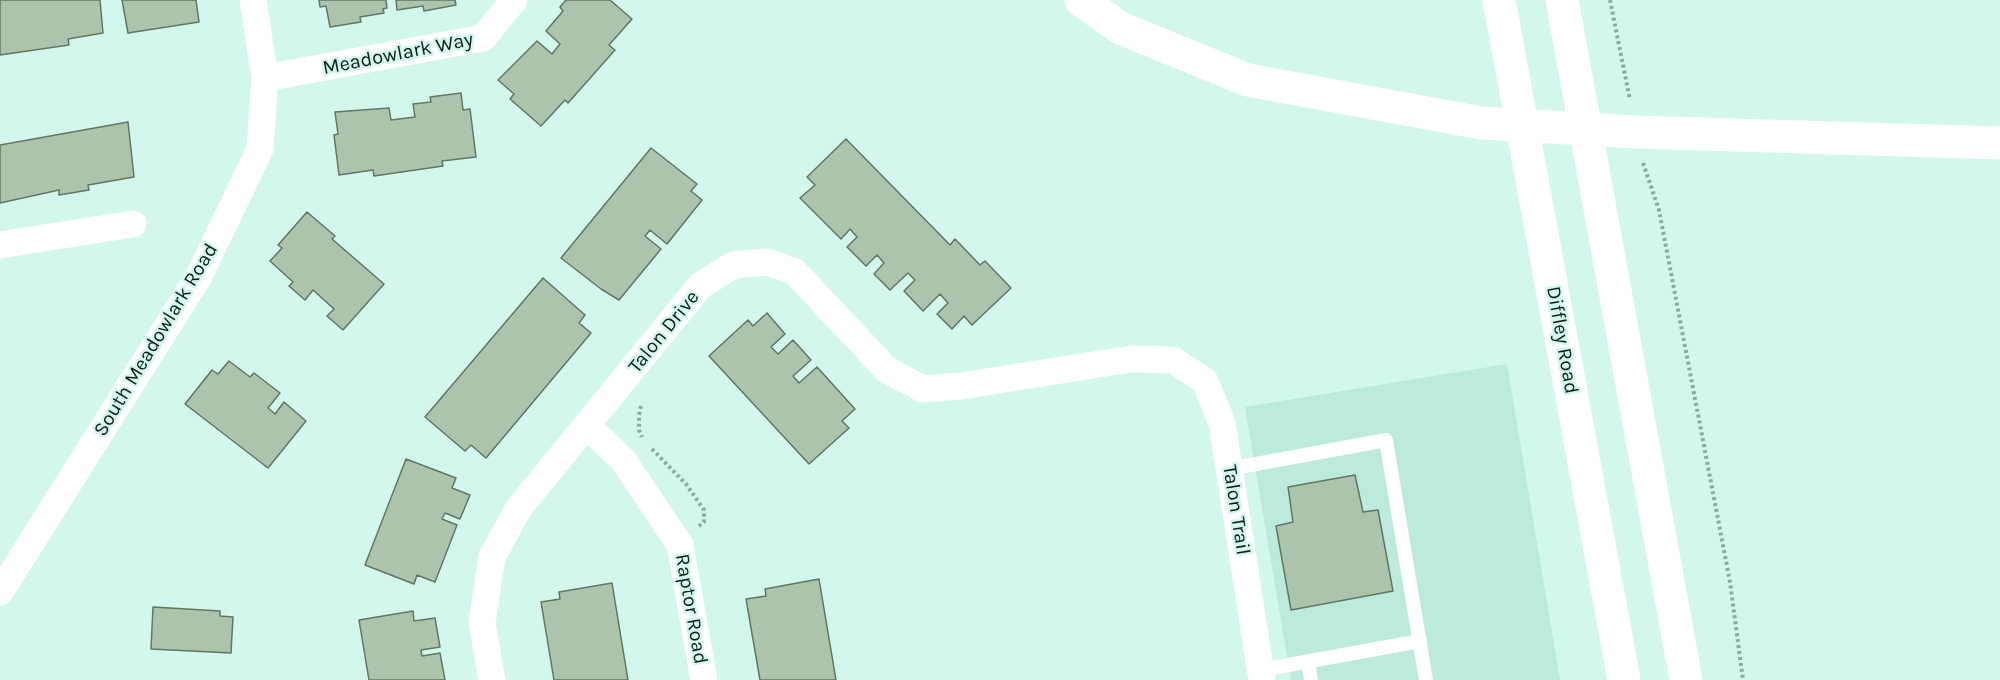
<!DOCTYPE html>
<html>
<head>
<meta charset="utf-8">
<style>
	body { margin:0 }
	canvas { display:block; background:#d2f7ec }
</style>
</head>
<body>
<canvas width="2000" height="680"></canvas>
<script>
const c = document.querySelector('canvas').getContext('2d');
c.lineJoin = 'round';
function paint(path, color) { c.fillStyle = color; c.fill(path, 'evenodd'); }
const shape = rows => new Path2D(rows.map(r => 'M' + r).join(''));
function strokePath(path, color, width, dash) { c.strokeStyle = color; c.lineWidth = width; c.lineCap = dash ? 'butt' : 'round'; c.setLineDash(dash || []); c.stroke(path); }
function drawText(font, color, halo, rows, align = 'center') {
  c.font = font + ' Karla,sans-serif'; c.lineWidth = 5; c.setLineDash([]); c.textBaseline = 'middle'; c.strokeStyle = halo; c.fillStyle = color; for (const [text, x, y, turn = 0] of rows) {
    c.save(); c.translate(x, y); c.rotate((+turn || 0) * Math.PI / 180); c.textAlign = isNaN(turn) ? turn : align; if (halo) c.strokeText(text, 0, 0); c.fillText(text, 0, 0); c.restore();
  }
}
paint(shape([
	[1507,364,1560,680,1291,680,1245,407]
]), '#bceadd');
const building = shape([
	[0,0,100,0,103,33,68,39,69,45,0,55,0,0],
	[122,0,196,0,199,22,128,33,122,0],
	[319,0,386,0,387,8,383,9,384,13,360,17,361,22,330,27,326,6,320,7,319,0],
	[396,0,455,0,456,5,424,11,423,6,397,10,396,0],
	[566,0,610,0,632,19,609,45,615,50,568,103,565,100,541,126,510,99,514,94,498,80,537,41,552,54,560,44,546,31,563,11,560,7,566,0],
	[461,93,463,110,470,109,476,157,442,161,443,166,374,176,373,170,339,175,334,135,338,134,335,112,389,108,391,120,415,117,413,104,431,102,430,97,461,93],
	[128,122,134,177,88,185,89,190,59,195,59,190,0,203,0,145,128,122],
	[846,139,950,245,955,239,980,265,985,261,1011,288,972,325,964,316,952,329,937,314,948,303,940,294,923,311,904,291,915,280,908,273,890,290,874,274,884,263,877,255,866,266,847,247,857,237,850,229,841,239,800,198,815,185,807,177,846,139],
	[651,148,697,184,691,191,702,200,667,244,650,230,645,236,661,249,619,300,601,289,561,258,651,148],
	[307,212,335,236,332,239,384,284,343,330,327,316,334,309,313,290,305,300,289,286,293,282,270,261,282,248,278,245,307,212],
	[543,278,585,315,579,323,591,333,486,458,471,445,465,451,425,417,543,278],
	[767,313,785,334,771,347,778,354,793,340,811,360,793,376,799,383,817,367,855,409,842,421,849,428,809,464,709,356,748,320,753,326,767,313],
	[229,361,250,377,254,373,280,393,268,408,275,414,284,402,306,421,268,468,185,404,212,370,218,374,229,361],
	[406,459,456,478,452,488,470,495,460,519,445,513,442,519,457,525,435,582,417,575,414,584,365,565,406,459],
	[1355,475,1363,512,1378,510,1393,591,1291,610,1276,526,1293,522,1288,487,1355,475],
	[819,579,836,680,760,680,746,599,766,596,765,589,819,579],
	[612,583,628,680,554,680,541,602,560,599,559,592,612,583],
	[153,607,220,611,220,616,233,617,231,653,151,649,153,607],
	[413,611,414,621,435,618,440,647,421,650,422,656,440,653,445,680,369,680,359,620,413,611]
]);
paint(building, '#acc3ac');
strokePath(building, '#627763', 1.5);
strokePath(shape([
	[1610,0,1630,100],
	[1643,163,1659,210,1730,582,1743,680],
	[641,406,639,415,639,430,642,437],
	[652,449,686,484,704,510,704,522,699,526]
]), '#8daaa2', 4, [3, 3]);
strokePath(shape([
	[1229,469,1386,440,1426,680],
	[1308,661,1311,680],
	[1261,670,1420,641]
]), '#fff', 14);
strokePath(shape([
	[265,78,483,38,514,0],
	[0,245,133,224],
	[587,426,623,460,680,545,704,680],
	[0,592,199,276,260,149,265,78,253,0],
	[492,680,482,623,492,557,518,509,700,286,733,265,767,262,795,272,887,370,923,389,961,386,1131,359,1173,360,1205,381,1222,423,1262,680]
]), '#fff', 27);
strokePath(shape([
	[1499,0,1624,680],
	[1562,0,1686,680]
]), '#fff', 33);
strokePath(shape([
	[1081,0,1120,28,1248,80,1481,123,1636,132,2000,143]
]), '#fff', 33);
drawText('20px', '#111e1b', '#d2f7ec', [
	["Meadowlark Way",398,54,-11],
	["Talon Drive",664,332,-51],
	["South Meadowlark Road",156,340,-59],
	["Diffley Road",1562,340,80],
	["Talon Trail",1236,510,81],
	["Raptor Road",691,609,80]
]);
</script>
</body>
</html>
